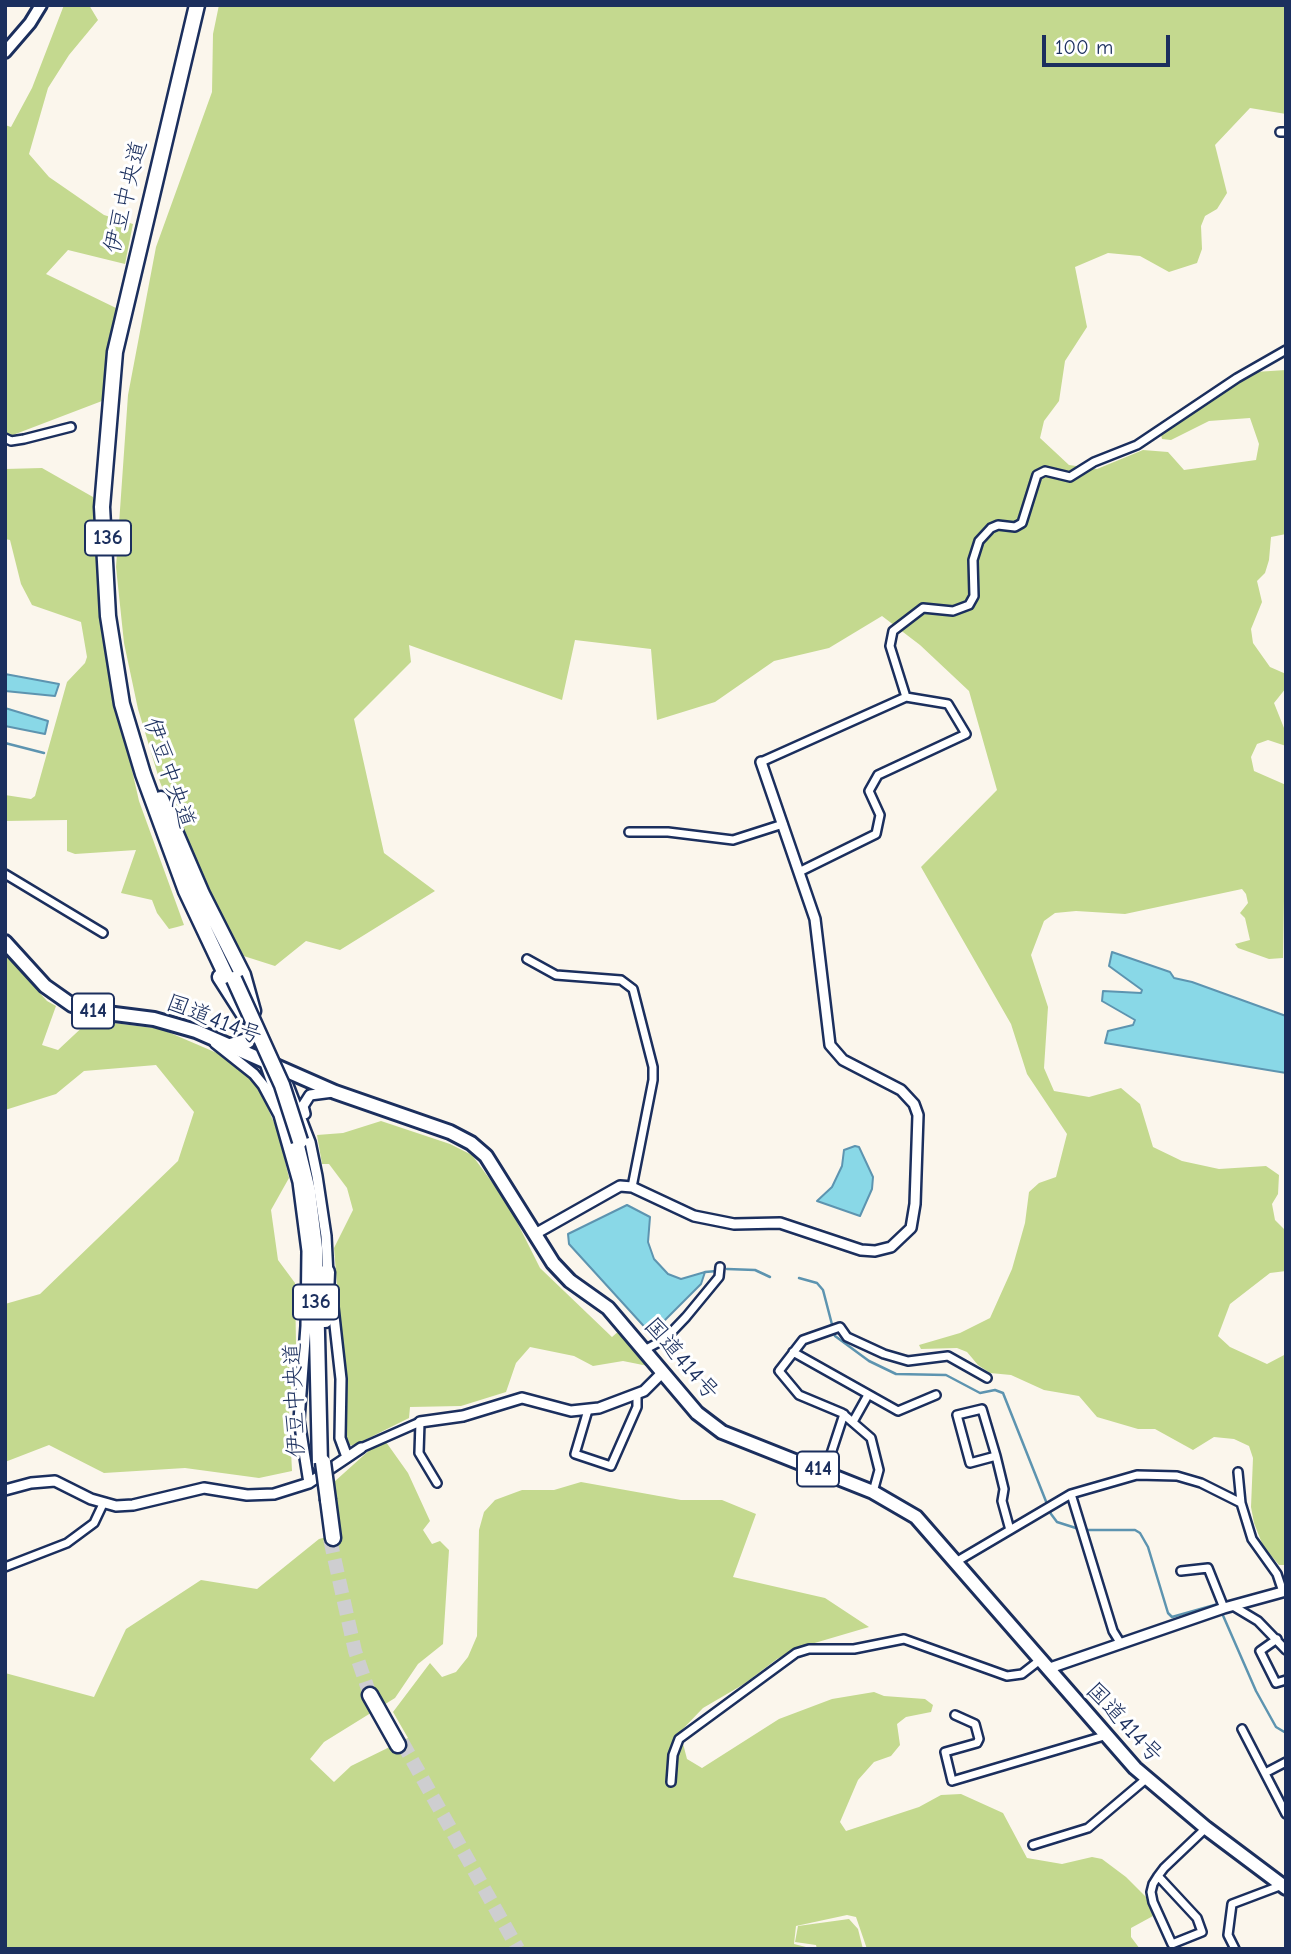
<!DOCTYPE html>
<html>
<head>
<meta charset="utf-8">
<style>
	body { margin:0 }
	#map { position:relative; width:1291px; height:1954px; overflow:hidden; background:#fbf6ec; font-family:"Comic Neue",sans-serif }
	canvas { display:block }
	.frame { position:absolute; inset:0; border:7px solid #1b2f5e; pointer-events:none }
	.scale { position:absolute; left:1042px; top:35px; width:128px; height:32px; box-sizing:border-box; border:4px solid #1b2f5e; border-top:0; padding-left:9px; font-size:21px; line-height:24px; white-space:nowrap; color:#1b2f5e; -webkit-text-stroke:5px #fff; paint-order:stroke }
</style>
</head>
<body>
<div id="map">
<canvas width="1291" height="1954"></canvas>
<div class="frame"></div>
<div class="scale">100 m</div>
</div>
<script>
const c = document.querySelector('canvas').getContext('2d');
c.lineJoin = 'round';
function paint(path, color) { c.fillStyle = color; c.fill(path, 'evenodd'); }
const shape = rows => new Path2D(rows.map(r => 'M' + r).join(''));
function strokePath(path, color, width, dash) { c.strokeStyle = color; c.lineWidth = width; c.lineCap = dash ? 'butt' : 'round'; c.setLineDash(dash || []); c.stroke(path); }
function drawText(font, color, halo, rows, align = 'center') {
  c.font = font + ' "Comic Neue","Klee One",sans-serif'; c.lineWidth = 6; c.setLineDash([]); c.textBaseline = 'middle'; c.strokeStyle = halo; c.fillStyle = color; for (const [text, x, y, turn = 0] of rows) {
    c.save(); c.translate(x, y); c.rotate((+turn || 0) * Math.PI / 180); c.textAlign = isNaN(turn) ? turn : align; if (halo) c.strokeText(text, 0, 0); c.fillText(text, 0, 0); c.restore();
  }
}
paint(shape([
	[64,5,89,5,98,20,69,55,48,88,29,154,49,177,104,215,133,224,125,264,68,250,46,274,116,308,102,401,5,438,5,125,11,127,32,88],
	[219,5,1286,5,1286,114,1250,108,1215,145,1227,193,1217,209,1205,216,1201,226,1202,249,1197,263,1169,272,1140,256,1108,253,1075,267,1087,327,1065,361,1059,401,1044,421,1040,438,1069,465,1097,469,1143,450,1168,452,1184,470,1256,460,1259,444,1250,418,1209,421,1171,440,1162,439,1161,435,1255,372,1286,370,1286,534,1271,537,1269,560,1265,573,1257,581,1262,602,1251,629,1253,643,1270,667,1286,674,1286,688,1274,703,1286,733,1286,746,1268,740,1257,744,1251,757,1254,771,1286,785,1283,958,1269,959,1238,948,1235,944,1250,940,1245,918,1240,913,1248,903,1246,894,1242,889,1125,914,1076,911,1055,913,1044,921,1031,955,1048,1007,1044,1068,1054,1091,1089,1097,1121,1088,1140,1104,1153,1147,1182,1161,1219,1169,1266,1166,1279,1175,1278,1194,1272,1204,1275,1220,1286,1231,1286,1271,1270,1273,1230,1304,1218,1336,1230,1347,1267,1364,1286,1354,1286,1565,1279,1565,1263,1546,1254,1523,1251,1507,1253,1458,1249,1446,1234,1439,1214,1437,1193,1450,1155,1429,1138,1429,1097,1417,1079,1396,1044,1390,1011,1375,990,1373,978,1365,967,1352,957,1348,921,1349,919,1345,960,1333,990,1318,1012,1269,1025,1223,1029,1192,1039,1183,1056,1177,1067,1134,1027,1074,1011,1024,921,867,997,790,969,691,920,645,882,616,829,648,774,661,715,702,657,720,651,649,575,640,562,700,409,645,411,662,354,719,384,853,435,891,340,950,306,941,275,966,228,951,160,782,138,709,124,643,116,567,128,395,156,247,212,92,213,34],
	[42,468,93,497,102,637,139,801,184,925,177,927,169,929,157,913,152,900,121,893,136,850,75,854,67,851,67,820,5,821,5,795,31,799,35,796,67,682,85,663,87,657,81,622,32,605,21,584,10,540,5,539,5,469],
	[5,954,47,1001,56,1006,42,1045,58,1050,90,1020,161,1029,217,1053,249,1075,260,1090,278,1132,289,1178,271,1210,278,1260,295,1283,296,1344,289,1410,292,1471,259,1478,185,1468,104,1473,49,1445,5,1462,5,1304,40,1294,178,1161,194,1112,156,1065,84,1071,56,1094,5,1110],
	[381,1121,450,1144,472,1155,508,1204,540,1268,612,1337,620,1330,646,1358,648,1366,623,1361,593,1366,574,1356,530,1347,516,1363,506,1392,461,1406,410,1407,409,1418,353,1446,347,1444,346,1395,334,1248,353,1210,347,1188,329,1164,322,1164,317,1135,343,1133],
	[386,1442,408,1473,430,1521,423,1530,432,1544,440,1541,449,1550,443,1644,418,1664,395,1698,324,1742,310,1759,334,1782,351,1766,408,1738,393,1712,430,1663,442,1677,456,1672,468,1657,477,1636,479,1530,484,1512,495,1500,522,1490,554,1490,581,1482,681,1500,722,1500,756,1514,733,1577,825,1598,869,1627,801,1647,777,1659,744,1684,703,1708,680,1732,687,1759,702,1768,779,1719,832,1699,874,1692,884,1696,925,1699,933,1705,931,1712,906,1717,897,1724,900,1745,891,1756,874,1762,858,1780,840,1822,846,1831,919,1807,941,1795,961,1794,1003,1813,1027,1858,1062,1864,1092,1857,1102,1859,1126,1877,1146,1897,1153,1916,1131,1928,1131,1937,1140,1949,867,1949,856,1917,847,1915,796,1926,794,1944,814,1949,5,1949,5,1673,94,1697,126,1629,201,1580,257,1589,319,1539,338,1534,334,1482,373,1447],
	[849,1919,858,1929,863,1949,817,1949,816,1945,795,1942,798,1926]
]), '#c4d98f');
const water = shape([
	[5,674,59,684,55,696,5,691,5,674],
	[5,708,48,721,45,734,5,726,5,708],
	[1112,952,1170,972,1174,978,1192,982,1286,1016,1286,1073,1105,1043,1108,1031,1133,1025,1135,1020,1102,1001,1103,991,1141,993,1142,990,1109,966,1112,952],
	[855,1146,859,1147,873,1177,872,1189,860,1216,817,1201,832,1187,842,1166,844,1150,855,1146],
	[627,1205,650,1217,648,1242,654,1259,668,1274,681,1279,705,1272,701,1284,651,1334,569,1244,568,1234,627,1205]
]);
paint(water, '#89d8e7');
strokePath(water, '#5d94b0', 2);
strokePath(shape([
	[5,743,44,753],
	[727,1269,755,1270,770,1277],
	[705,1272,717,1271],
	[799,1278,817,1283,823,1290,835,1336,869,1361,896,1374,946,1375,980,1393,995,1390,1003,1393,1051,1514,1057,1522,1079,1529],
	[1085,1530,1135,1530,1140,1533,1148,1547,1168,1613,1172,1617,1218,1604,1256,1691,1276,1727,1286,1733]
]), '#5d94b0', 2.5);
strokePath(shape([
	[330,1539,355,1651,370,1695],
	[402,1742,518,1949]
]), '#ceced0', 14, [14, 7]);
const minor = shape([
	[1280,132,1286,132],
	[5,438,11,441,24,439,71,427],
	[906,697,890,646,893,631,923,608,953,611,969,605,974,596,973,560,979,541,991,528,998,525,1015,527,1022,523,1037,475,1045,471,1070,477,1094,462,1137,445,1237,378,1286,350],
	[761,762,906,697,948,704,966,734,878,775,869,791,880,815,876,834,799,872],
	[629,832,668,832,733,840,783,824],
	[5,874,103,933],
	[527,959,556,975,621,980,633,989,653,1067,653,1080,632,1187],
	[646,1349,665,1339,686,1317,719,1277,720,1267],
	[793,1352,898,1411,936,1395],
	[588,1410,575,1454,611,1466,637,1407,637,1394],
	[854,1420,868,1395],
	[361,1448,420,1422,419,1453,437,1483],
	[996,1456,970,1463,957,1415,982,1409,996,1456,1004,1489,1002,1501,1010,1530],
	[825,1472,844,1414],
	[1238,1472,1241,1503],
	[873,1492,879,1470,871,1438,842,1413,799,1395,779,1371,803,1340,840,1327,847,1337,884,1354,908,1361,948,1356,987,1378],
	[1071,1494,1113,1631,1121,1644],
	[954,1563,1071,1494,1137,1475,1177,1476,1201,1483,1241,1503,1252,1539,1277,1574,1283,1592],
	[5,1567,67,1543,94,1523,103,1504],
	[1181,1571,1208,1568,1224,1608],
	[1233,1606,1258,1621,1286,1650],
	[1277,1639,1260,1651,1276,1683,1286,1680],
	[955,1715,975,1724,979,1739,977,1743,945,1752,952,1781,1104,1736],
	[1242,1729,1286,1814],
	[1265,1773,1286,1762],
	[671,1782,673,1755,679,1739,796,1653,809,1649,854,1649,904,1639,1007,1676,1022,1674,1040,1660],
	[1033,1845,1088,1828,1146,1779],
	[1158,1876,1197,1918,1202,1932,1172,1944,1153,1902,1151,1892,1153,1884,1158,1876,1164,1868,1206,1828],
	[1235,1949,1228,1935,1232,1904,1285,1884]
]);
const tertiary = shape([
	[215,1043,254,1074,263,1085,279,1115,298,1182,307,1251,306,1326,299,1420,309,1483],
	[265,1063,280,1106],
	[288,1085,310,1142,317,1176,326,1236,328,1276],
	[305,1114,303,1106,310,1095,333,1092],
	[535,1234,620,1186,632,1187,694,1216,734,1224,780,1223,861,1250,875,1251,891,1247,911,1228,915,1204,918,1115,914,1104,901,1090,843,1060,830,1045,815,919,761,762],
	[331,1289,341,1379,340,1438,347,1457],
	[420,1422,463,1416,522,1398,571,1411,599,1408,644,1391,663,1372],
	[5,1490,31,1483,55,1481,91,1499,116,1506,133,1505,204,1488,247,1495,274,1494,309,1483,361,1448],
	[1047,1669,1224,1608,1286,1591]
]);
const secondary = shape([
	[5,52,30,23,41,5]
]);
const trunk = shape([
	[5,942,45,986,72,1005,91,1011,154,1019,196,1031,335,1092,450,1132,471,1143,486,1156,553,1263,570,1281,608,1308,697,1413,722,1432,873,1492,916,1517,1135,1768,1206,1828,1286,1888]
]);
const motorway = shape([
	[197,5,115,352,102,507,108,616,122,704,143,774,186,891,229,982],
	[161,799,202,894,243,975,253,1011],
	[220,977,245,1016],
	[231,1046,247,1041,254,1035],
	[296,1142,308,1191,315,1248,320,1464],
	[325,1320,327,1272],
	[328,1500,333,1538],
	[370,1695,398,1745]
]);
strokePath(minor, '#1b2f5e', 12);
strokePath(tertiary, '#1b2f5e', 14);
strokePath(secondary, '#1b2f5e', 16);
strokePath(trunk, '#1b2f5e', 18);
strokePath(motorway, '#1b2f5e', 19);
strokePath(minor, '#fff', 7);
strokePath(tertiary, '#fff', 9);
strokePath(secondary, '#fff', 10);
strokePath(trunk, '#fff', 12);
strokePath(motorway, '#fff', 14);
const motorwayBridge = shape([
	[234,979,282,1085,300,1141],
	[323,1462,328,1500]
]);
strokePath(motorwayBridge, '#1b2f5e', 19, []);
strokePath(motorwayBridge, '#fff', 14);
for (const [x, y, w] of [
	[108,538,46],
	[93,1011,42],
	[316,1302,46],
	[818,1469,42]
]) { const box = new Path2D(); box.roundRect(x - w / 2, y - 17.5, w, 35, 5); c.fillStyle = '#fff'; c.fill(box); strokePath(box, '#1b2f5e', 2); }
drawText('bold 21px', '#1b2f5e', null, [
	["136",108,538],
	["414",93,1011],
	["136",316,1302],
	["414",818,1469]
]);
drawText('23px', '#1b2f5e', '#fff', [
	["伊豆中央道",126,197,-76],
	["伊豆中央道",169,773,71],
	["国道414号",214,1020,21],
	["国道414号",681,1359,49],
	["伊豆中央道",295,1400,-92],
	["国道414号",1124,1723,47]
]);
</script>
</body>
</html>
